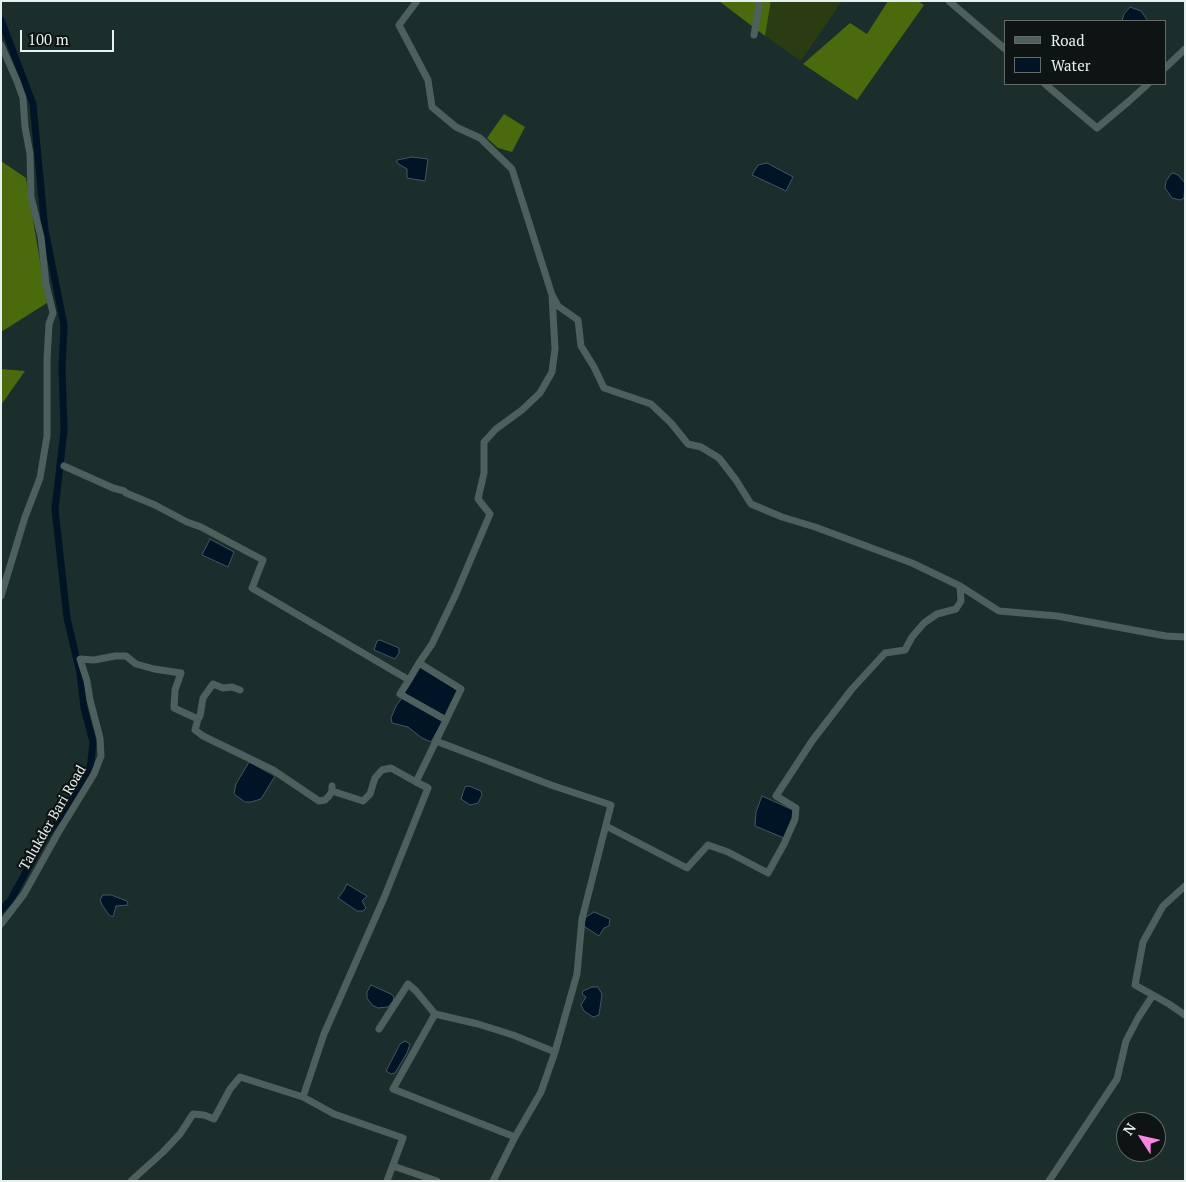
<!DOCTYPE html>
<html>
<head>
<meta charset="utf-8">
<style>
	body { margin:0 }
	#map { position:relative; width:1186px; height:1182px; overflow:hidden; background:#1c2e2c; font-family:"PT Serif",serif }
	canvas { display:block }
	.frame { position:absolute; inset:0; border:2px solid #e6f1ef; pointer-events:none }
	.legend { position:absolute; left:1004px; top:20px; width:162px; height:65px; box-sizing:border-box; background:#0d1413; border:1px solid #646c6b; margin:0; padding:6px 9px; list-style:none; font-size:15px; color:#e6f1ef }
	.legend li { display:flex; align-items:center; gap:10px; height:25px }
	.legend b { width:25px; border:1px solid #646c6b }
	.north { position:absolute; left:1116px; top:1112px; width:50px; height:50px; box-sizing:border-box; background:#0d1413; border:1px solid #646c6b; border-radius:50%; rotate:305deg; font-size:14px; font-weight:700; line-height:20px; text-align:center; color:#e6f1ef }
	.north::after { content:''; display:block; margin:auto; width:18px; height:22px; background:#fc86e4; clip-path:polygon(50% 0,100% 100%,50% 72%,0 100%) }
	.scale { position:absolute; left:20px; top:30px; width:94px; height:22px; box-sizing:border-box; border:2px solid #e6f1ef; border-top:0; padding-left:6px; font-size:15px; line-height:18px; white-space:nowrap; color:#e6f1ef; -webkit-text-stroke:4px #0d1413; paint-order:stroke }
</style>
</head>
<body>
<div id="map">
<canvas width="1186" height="1182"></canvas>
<div class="frame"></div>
<ul class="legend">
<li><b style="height:6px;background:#4d605e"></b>Road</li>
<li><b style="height:14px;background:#001426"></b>Water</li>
</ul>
<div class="north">N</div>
<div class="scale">100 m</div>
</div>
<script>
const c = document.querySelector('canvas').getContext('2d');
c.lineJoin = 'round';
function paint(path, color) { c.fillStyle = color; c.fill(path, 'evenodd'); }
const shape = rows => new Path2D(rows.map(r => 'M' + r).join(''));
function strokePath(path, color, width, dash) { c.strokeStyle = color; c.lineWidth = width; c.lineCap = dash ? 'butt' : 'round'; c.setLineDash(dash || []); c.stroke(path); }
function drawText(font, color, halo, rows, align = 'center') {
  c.font = font + ' "PT Serif",serif'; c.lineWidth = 4.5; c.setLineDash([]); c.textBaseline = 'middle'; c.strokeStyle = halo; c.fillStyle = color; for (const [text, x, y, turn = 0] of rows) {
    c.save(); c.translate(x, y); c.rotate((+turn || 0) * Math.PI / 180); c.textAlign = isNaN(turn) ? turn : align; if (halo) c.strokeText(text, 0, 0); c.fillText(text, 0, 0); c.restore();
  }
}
paint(shape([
	[771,1,842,1,801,61,765,36]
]), '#2b3b12');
paint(shape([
	[719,1,771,1,765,36],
	[888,1,918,1,924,5,857,100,803,64,850,23,867,34],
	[504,114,525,127,512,152,498,148,487,138],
	[1,161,26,178,47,303,1,332],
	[1,369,25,371,1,405]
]), '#4b690d');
const water = shape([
	[1130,7,1141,11,1148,21,1122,21,1124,14,1130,7],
	[412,157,428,159,425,181,407,178,407,169,397,163,397,160,412,157],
	[767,163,793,177,786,191,752,175,758,165,767,163],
	[1173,173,1178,175,1185,183,1184,198,1180,200,1172,198,1165,188,1166,181,1171,174,1173,173],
	[210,539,234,552,228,567,202,555,210,539],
	[380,640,399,648,399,653,395,659,374,650,377,641,380,640],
	[419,666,458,690,445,716,403,693,419,666],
	[402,698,443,721,431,742,422,738,408,727,392,723,391,718,396,706,402,698],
	[249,762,275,776,261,799,251,802,245,802,234,794,236,784,249,762],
	[469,786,481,791,482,795,478,803,470,805,461,799,465,787,469,786],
	[762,796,793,810,793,818,784,838,755,826,756,812,762,796],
	[347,884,367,896,362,901,366,908,363,911,357,911,338,898,344,890,347,884],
	[103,895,111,895,127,901,128,905,116,906,113,917,109,915,102,905,100,900,103,895],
	[594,912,610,919,609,926,604,928,599,936,585,927,584,923,586,917,594,912],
	[371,985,391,994,394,997,393,1001,388,1007,378,1008,372,1005,367,998,367,992,371,985],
	[592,987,598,987,602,994,599,1015,593,1017,584,1011,581,1005,586,997,582,994,583,991,592,987],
	[405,1041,410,1044,407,1053,395,1073,391,1074,386,1071,400,1044,405,1041]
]);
paint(water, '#001426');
strokePath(water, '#455662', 1);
strokePath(shape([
	[1,20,33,104,45,230,64,325,62,368,64,430,55,509,67,618,80,673,84,708,93,742,90,770,66,809,45,837,10,901,1,910]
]), '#001426', 7);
strokePath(shape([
	[417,1,399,25,428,80,432,107,456,127,480,138,512,169,552,295,558,306,578,320,581,346,594,367,604,388,651,404,671,423,688,444,701,447,719,458,736,480,751,504,782,517,815,527,912,563,960,586,999,611,1057,616,1166,636,1185,637],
	[949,1,1005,49],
	[754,35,759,6,758,1],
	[1,45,17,81,23,98,25,127,30,154,31,197,41,237,46,284,53,313,49,324,47,360,47,436,40,478,25,517,1,596],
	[1165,68,1185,49],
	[1045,84,1097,128,1128,102,1148,84],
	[64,466,113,488,124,491,126,493,155,505,187,522,201,527,263,560,252,588,409,680,400,694,446,720],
	[409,680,419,663],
	[198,719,195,730,203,736,273,770,319,801,325,800,329,796,332,791,332,786],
	[332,791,363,801,370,794,375,778,382,770,391,768,416,782,436,741],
	[606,826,687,868,708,845,728,852,768,873,784,844,795,819,796,808,776,796,812,741,852,689,885,653,905,650,912,637,924,623,937,614,956,609,961,601,960,586],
	[1,924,24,894,58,833,94,774,101,756,100,738,90,700,87,681,80,659,94,660,115,656,126,656,136,664,154,669,181,673,175,690,174,708,198,719,200,716,203,698,213,684,223,688,232,687,240,690],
	[1153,995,1169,1004,1185,1015],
	[435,1014,393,1089,515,1137],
	[379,1029,408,984,416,991,435,1014,478,1024,513,1035,555,1052,577,974,582,919,611,805,551,785,436,741,461,689,419,663,432,644,456,594,490,514,478,499,484,473,484,442,496,429,522,410,540,393,552,372,555,349,552,295],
	[393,1166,437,1181],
	[131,1181,163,1152,180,1134,193,1114,204,1115,214,1119,230,1089,240,1077,303,1097],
	[387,1181,403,1138,334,1114,303,1097,324,1034,384,898,428,788,416,782],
	[493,1181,515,1137,541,1092,555,1052],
	[1049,1181,1117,1079,1126,1041,1138,1018,1153,995,1135,985,1143,942,1163,906,1185,886]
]), '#4d605e', 7);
drawText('14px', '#e6f1ef', '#0d1413', [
	["Talukder Bari Road",53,818,-60]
]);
</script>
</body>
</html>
